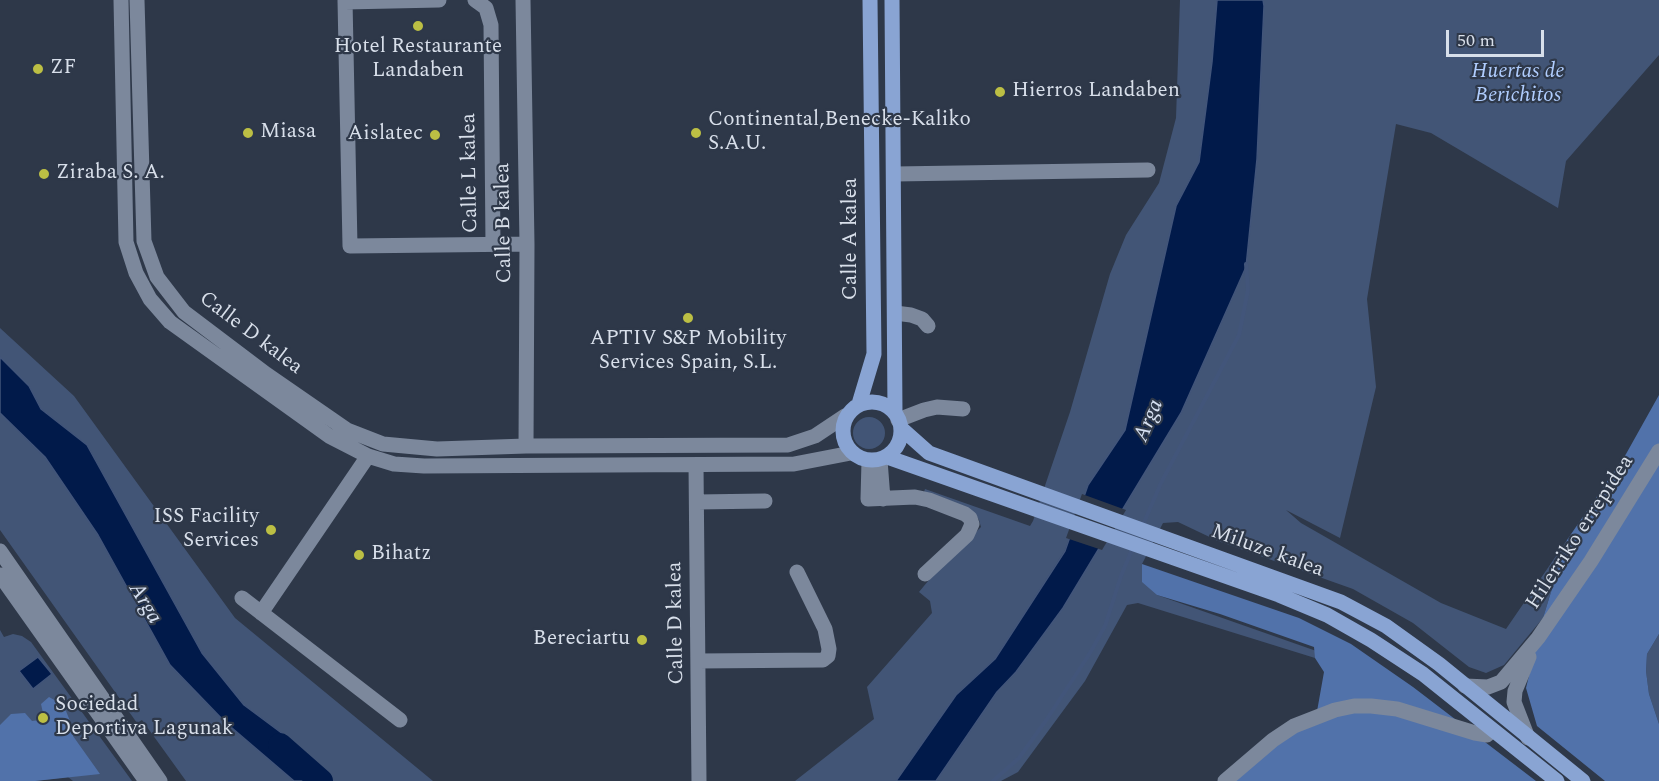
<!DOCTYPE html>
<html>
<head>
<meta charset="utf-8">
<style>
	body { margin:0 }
	#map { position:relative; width:1659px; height:781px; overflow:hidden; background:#2e3849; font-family:Spectral,serif }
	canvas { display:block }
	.scale { position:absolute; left:1446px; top:30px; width:98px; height:27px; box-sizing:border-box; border:3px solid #d8dfea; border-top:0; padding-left:8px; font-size:18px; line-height:21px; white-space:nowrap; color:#d8dfea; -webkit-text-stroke:4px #2e3849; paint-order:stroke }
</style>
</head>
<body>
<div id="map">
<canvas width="1659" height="781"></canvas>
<div class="scale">50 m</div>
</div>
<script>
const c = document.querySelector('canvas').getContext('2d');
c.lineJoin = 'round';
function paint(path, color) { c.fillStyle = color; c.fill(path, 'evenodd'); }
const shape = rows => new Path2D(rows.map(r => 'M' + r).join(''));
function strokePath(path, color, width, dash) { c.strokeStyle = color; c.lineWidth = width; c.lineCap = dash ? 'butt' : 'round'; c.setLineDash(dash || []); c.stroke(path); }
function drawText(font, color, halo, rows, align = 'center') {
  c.font = font + ' Spectral,serif'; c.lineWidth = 4.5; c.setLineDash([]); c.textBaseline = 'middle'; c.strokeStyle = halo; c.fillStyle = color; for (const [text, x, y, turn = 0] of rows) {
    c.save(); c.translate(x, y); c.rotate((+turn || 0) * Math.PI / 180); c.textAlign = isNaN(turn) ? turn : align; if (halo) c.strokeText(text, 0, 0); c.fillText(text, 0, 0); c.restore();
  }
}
paint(shape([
	[1180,0,1217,0,1212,62,1199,162,1176,206,1125,430,1088,485,1065,550,995,659,956,695,896,781,795,781,874,719,867,687,932,613,930,601,919,592,933,575,981,527,979,520,975,514,923,495,925,489,1030,526,1033,521,1070,412,1110,274,1126,235,1159,183,1176,118],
	[1263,0,1659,0,1659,55,1566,161,1558,208,1431,133,1396,124,1367,299,1376,387,1340,538,1286,510,1301,523,1441,603,1506,629,1567,540,1543,618,1504,665,1486,673,1469,667,1413,623,1353,589,1218,541,1178,522,1163,523,1142,564,1157,595,1322,653,1315,658,1138,603,1127,605,1085,681,1018,772,1001,781,936,781,997,692,1016,672,1063,608,1181,413,1246,267,1257,159],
	[0,328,74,396,235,618,433,781,315,781,311,779,287,737,244,705,202,653,87,445,41,409,29,386,0,357],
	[0,413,45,457,98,535,170,665,225,722,294,781,186,781,142,720,137,723,0,530],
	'853 433a16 16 0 1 1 32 0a16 16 0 1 1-32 0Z',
	[0,630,4,637,13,634,22,636,31,642,132,781,73,781,68,777,35,781,0,781],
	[1659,634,1659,724,1649,694,1646,671,1647,654]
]), '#425576');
paint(shape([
	[1659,395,1659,634,1647,654,1646,671,1649,694,1659,724,1659,781,1605,781,1537,726,1526,688,1543,618,1567,540,1626,454],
	[1142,564,1299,618,1351,644,1413,687,1536,781,1223,781,1316,717,1324,672,1315,658,1314,647,1220,614,1157,595,1142,582],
	[49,697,58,702,66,711,72,726,73,736,100,774,35,781,0,781,0,725,11,714,25,713,32,721,40,720,43,713,41,704]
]), '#5172aa');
const water = shape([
	[1217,0,1263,0,1264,6,1257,159,1246,267,1181,413,1063,608,1016,672,997,692,936,781,896,781,956,695,995,659,1065,551,1088,485,1125,430,1176,206,1199,162,1212,62,1217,0],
	[0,357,29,386,41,409,87,445,202,653,244,705,287,737,311,779,315,781,294,781,225,722,170,665,98,535,45,457,0,413,0,357],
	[38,657,52,674,33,689,19,671,38,657]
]);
paint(water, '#011a4a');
strokePath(water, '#42557a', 1.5);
paint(shape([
	[1082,494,1126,510,1102,550,1066,538]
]), '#2e3849');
strokePath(shape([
	[1142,527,1161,483,1239,335,1248,290,1246,264],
	[993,781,1019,758,1047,719,1090,653,1105,626,1121,576,1133,547]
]), '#42557a', 4);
strokePath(shape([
	[280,745,321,781]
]), '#011a4a', 24);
strokePath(shape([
	[121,0,126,242,136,273,150,299,170,322,329,436,368,456,394,464,424,466,794,464,851,453],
	[137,0,144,241,157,277,184,312,266,374,347,430,383,444,437,449,526,446,788,445,815,436,845,416],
	[345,0,350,246,527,244],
	[475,0,486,8,491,25,493,245],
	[523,0,527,244,526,446],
	[345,2,439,0],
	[895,174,1148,170],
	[895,313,911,315,922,319,928,326],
	[898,420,924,410,937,407,963,409],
	[880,460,883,499],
	[869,461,868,499,915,497,929,500,965,514,970,518,972,524,967,535,925,574],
	[696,465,699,781],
	[697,502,765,501],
	[0,551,160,781],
	[0,575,146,781],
	[242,598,400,720],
	[261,613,368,456],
	[698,661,823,660,828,656,829,649,825,629,797,572],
	[1465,686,1488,687,1501,682,1538,638,1591,561,1659,451],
	[1528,738,1514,702,1515,691,1529,657],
	[1225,781,1273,740,1294,726,1335,710,1354,706,1371,706,1397,709,1475,733,1487,735,1492,730]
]), '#7c889c', 15);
strokePath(shape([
	[892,0,895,412],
	'843 431a29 29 0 1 1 58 0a29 29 0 1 1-58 0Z',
	[859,404,874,354,870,0],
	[902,429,929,453,1341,602,1386,626,1439,664,1583,781],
	[887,457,1279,595,1327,615,1371,640,1423,674,1557,781]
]), '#89a4d3', 15);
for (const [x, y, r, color] of [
	[418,26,6,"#bcbf44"],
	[38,69,6,"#bcbf44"],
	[1000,92,6,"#bcbf44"],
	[248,133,6,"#bcbf44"],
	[696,133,6,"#bcbf44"],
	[435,135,6,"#bcbf44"],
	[44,174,6,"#bcbf44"],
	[688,318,6,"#bcbf44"],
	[271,530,6,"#bcbf44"],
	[359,555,6,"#bcbf44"],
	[642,640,6,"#bcbf44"],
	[43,718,6,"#bcbf44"]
]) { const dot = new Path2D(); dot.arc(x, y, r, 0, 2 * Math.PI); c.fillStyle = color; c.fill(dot); strokePath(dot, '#2e3849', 2); }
drawText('21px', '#d8dfea', '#2e3849', [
	["Hotel Restaurante",418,48,"center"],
	["Landaben",418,72,"center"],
	["ZF",50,69],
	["Hierros Landaben",1012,92],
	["Continental,Benecke-Kaliko",708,121],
	["S.A.U.",708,145],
	["Miasa",260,133],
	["Aislatec",423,135,"right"],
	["Ziraba S. A.",56,174],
	["APTIV S&P Mobility",688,340,"center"],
	["Services Spain, S.L.",688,364,"center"],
	["ISS Facility",259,518,"right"],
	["Services",259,542,"right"],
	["Bihatz",371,555],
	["Bereciartu",630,640,"right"],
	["Sociedad",55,706],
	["Deportiva Lagunak",55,730]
], 'left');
drawText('italic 21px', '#b0cdfe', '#2e3849', [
	["Huertas de",1518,73],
	["Berichitos",1518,97]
]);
drawText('21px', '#d8dfea', '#2e3849', [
	["Calle L kalea",471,173,-91],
	["Calle B kalea",505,223,-91],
	["Calle A kalea",852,239,-90],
	["Calle D kalea",250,334,37],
	["Hilerriko errepidea",1581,533,-57],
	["Miluze kalea",1267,552,20],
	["Calle D kalea",677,623,-91]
]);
drawText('italic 22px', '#d7e1f2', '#2e3849', [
	["Arga",1150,421,-67],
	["Arga",144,604,59]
]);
</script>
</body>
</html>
